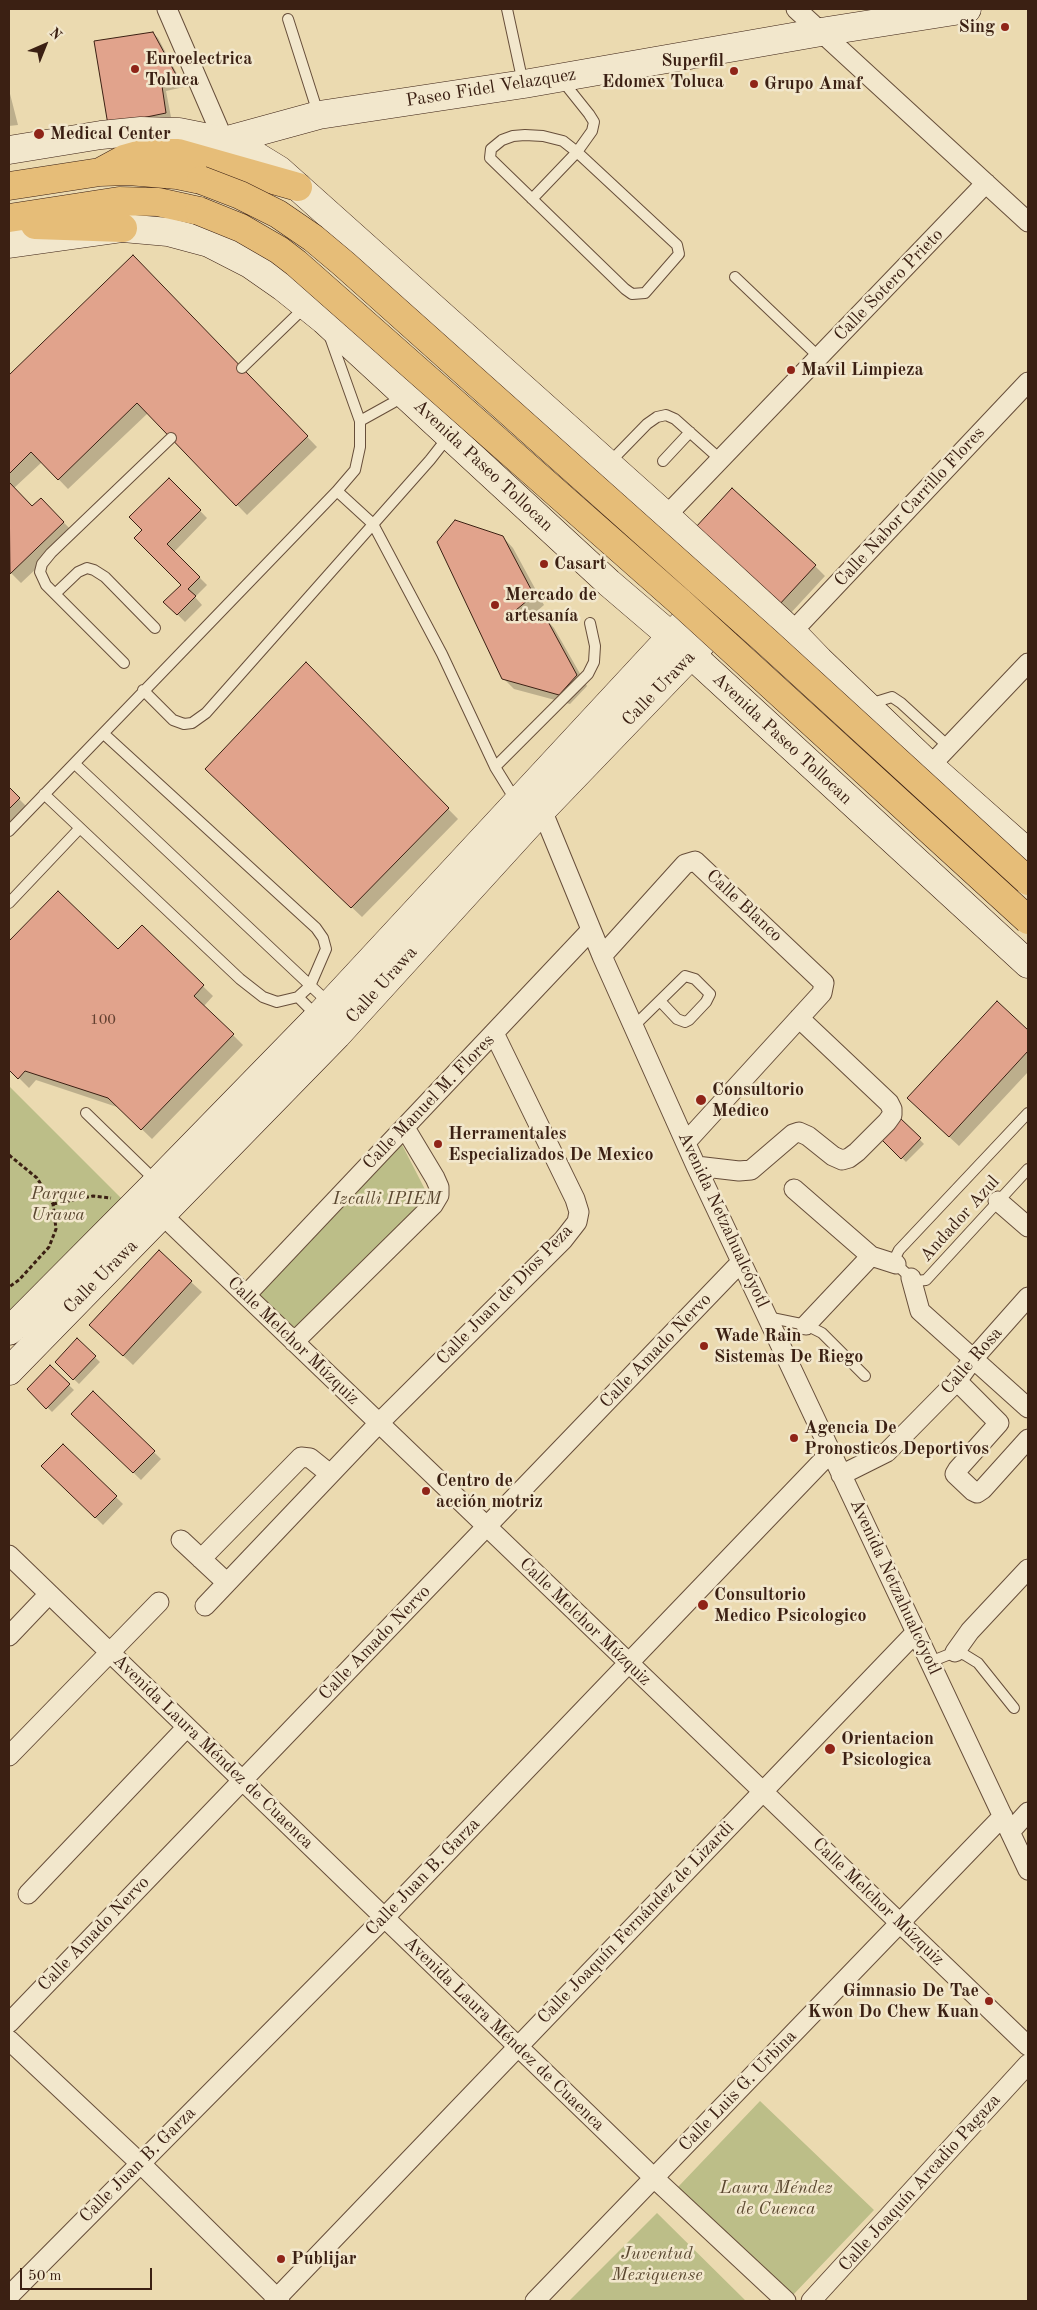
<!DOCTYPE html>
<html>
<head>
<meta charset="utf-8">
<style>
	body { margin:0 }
	#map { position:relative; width:1037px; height:2310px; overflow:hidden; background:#ebdab0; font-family:"Old Standard TT",serif }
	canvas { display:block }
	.frame { position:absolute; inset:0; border:10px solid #3b2013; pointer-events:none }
	.north { position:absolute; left:20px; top:20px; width:50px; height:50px; -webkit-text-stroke:4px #f2e7cc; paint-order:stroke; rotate:44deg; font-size:14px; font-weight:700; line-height:20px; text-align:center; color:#3b2013 }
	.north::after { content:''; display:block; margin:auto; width:18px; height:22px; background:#3b2013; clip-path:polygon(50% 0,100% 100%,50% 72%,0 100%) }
	.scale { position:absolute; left:20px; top:2268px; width:132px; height:22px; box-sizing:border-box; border:2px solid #3b2013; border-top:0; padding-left:6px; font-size:15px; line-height:18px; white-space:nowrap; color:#3b2013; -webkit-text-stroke:4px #f2e7cc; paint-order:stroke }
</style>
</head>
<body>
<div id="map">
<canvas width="1037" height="2310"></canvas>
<div class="frame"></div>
<div class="north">N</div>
<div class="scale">50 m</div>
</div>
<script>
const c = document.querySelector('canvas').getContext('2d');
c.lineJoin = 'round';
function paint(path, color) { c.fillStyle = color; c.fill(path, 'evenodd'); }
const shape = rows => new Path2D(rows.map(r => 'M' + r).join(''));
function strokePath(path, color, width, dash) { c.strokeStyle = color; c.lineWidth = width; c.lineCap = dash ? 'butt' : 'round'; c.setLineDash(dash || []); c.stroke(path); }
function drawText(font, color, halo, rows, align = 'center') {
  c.font = font + ' "Old Standard TT",serif'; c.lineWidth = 5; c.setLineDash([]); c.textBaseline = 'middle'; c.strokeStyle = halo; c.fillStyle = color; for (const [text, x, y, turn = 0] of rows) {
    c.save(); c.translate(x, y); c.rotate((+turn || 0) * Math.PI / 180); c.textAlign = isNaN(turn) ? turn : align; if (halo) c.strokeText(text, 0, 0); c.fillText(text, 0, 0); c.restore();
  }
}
paint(shape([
	[9,1086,127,1204,9,1325],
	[397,1135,433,1205,294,1342,246,1295],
	[760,2101,874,2210,792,2296,678,2187],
	[657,2213,746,2301,569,2301]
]), '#bcbe88');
paint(shape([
	[153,33,158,38,184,87,166,91,171,117,114,129],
	[9,90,18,125,9,126],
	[133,257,317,447,247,515,148,413,68,489,42,462,14,488,32,508,41,499,74,533,21,583,9,571,9,377],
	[169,479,207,518,174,552,207,585,195,597,202,605,185,622,165,602,183,585,144,530],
	[503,537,513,548,544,605,530,617,544,617,554,628,587,686,570,704,514,689,503,678],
	[707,538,815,566,825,576,789,615],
	[306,664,458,819,362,917,217,779],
	[9,789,29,809,9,830],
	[58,893,118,951,142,927,213,996,204,1006,243,1045,152,1139,120,1108,36,1080,29,1088,9,1068,9,943],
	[997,1003,1028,1032,1028,1072,959,1146,918,1108],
	[900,1120,924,1144,906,1162,882,1138],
	[191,1282,202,1292,133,1365,101,1335],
	[77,1340,100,1362,79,1384,56,1362],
	[50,1367,74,1390,52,1412,29,1389],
	[93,1393,161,1459,141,1480,73,1414],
	[63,1445,123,1504,103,1525,43,1466]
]), '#0003');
const building = shape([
	[153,32,180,82,162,86,166,113,108,125,94,41,153,32],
	[133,255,308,436,236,506,137,403,58,480,31,452,9,474,9,375,133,255],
	[169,478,201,510,167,544,200,577,188,589,196,596,177,615,163,602,181,585,134,538,142,530,129,517,169,478],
	[9,482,32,506,41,498,64,522,10,574,9,482],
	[732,488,816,565,778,606,695,528,732,488],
	[455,520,503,536,534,595,510,615,545,616,577,675,559,695,502,679,437,542,455,520],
	[306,662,449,808,351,908,205,769,306,662],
	[9,787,20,798,9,809,9,787],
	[58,891,118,949,142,925,204,985,194,996,234,1034,141,1130,108,1098,25,1071,18,1079,9,1070,9,941,58,891],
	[997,1001,1028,1030,1028,1051,949,1137,907,1098,997,1001],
	[900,1118,921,1138,901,1159,880,1138,900,1118],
	[159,1250,192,1281,123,1356,89,1325,159,1250],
	[77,1338,96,1356,73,1380,55,1362,77,1338],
	[50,1365,70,1384,46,1409,27,1389,50,1365],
	[93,1391,155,1451,133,1473,71,1414,93,1391],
	[63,1444,117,1496,95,1518,41,1466,63,1444]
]);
paint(building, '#e1a38c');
strokePath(building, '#3b2013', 1);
const lane = shape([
	[507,9,523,83],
	[288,19,318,113],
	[525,135,543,136,563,141,577,152,677,245,679,254,645,293,632,294,625,289,490,158,491,149,502,140,513,136,525,135],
	[532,199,577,152,592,131,594,122,589,114,561,79],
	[735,277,819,357],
	[242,368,306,306],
	[360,421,405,396],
	[663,461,690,432],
	[609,463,647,424,657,417,666,415,675,419,721,460],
	[337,491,373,524,442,654,495,767,516,801],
	[55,594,78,572,87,568,94,570,105,577,155,628],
	[124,663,46,585,40,572,42,564,51,553,171,438],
	[143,690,173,720,184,724,192,723,206,713,430,460,448,437],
	[872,709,879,701,892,697,901,703,949,747],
	[75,764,330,1004],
	[495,767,588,674,594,662,595,646,590,623],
	[44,794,240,979,263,997,277,1002,298,997,310,986,326,949,323,938,316,928,104,734],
	[9,831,337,491,355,470,360,447,360,421,330,337],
	[9,903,80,828],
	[298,997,317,1016],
	[634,1026,685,976,695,979,710,994,706,1002,689,1020,685,1022,677,1019,660,1001],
	[86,1113,157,1182],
	[1028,1113,899,1250,895,1258,896,1264,911,1278,916,1281,926,1280,1028,1169],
	[767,1317,806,1325,822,1333,865,1376],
	[930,1662,955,1652,965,1655,978,1663,1014,1708]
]);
const street = shape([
	[167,9,224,141],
	[796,9,1028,222],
	[666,516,986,183],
	[792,632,1028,382],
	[930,766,1028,663],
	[542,810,602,956,696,1166,1028,1870],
	[602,956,685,864,695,861,824,983,822,993,687,1141],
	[696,1166,739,1171,751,1170,793,1134,799,1132,808,1136,833,1156,842,1160,849,1158,857,1152,887,1122,892,1115,892,1109,889,1103,799,1018],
	[794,1189,871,1256],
	[998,1201,1028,1227],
	[154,1207,1028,2046],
	[911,1278,920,1311,1028,1408],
	[246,1295,591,930],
	[806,1325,871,1256,896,1264],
	[294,1342,433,1205,439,1195,439,1187,435,1178,405,1128],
	[957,1381,999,1423,958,1469,955,1474,973,1491,977,1493,983,1489,1028,1439],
	[841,1475,887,1452,957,1381,973,1359,1028,1297],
	[181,1540,226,1582],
	[9,1555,653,2177,786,2301],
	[201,1559,301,1457,310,1458,330,1474],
	[205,1606,379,1423,563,1240,577,1222,579,1212,575,1199,494,1033],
	[9,1636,49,1594],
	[955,1652,970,1631,1028,1569],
	[9,1756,159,1602],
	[1010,1832,1028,1812],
	[28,1894,187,1727],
	[9,2023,741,1262],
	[9,2040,140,2163,280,2301],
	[9,2296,384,1918,831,1452],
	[274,2301,916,1632],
	[535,2301,1003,1816],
	[811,2301,1028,2064]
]);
const secondary = shape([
	[224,141,319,115,524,84,821,32,967,9],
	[9,150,101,135,141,131,179,132,224,141,248,151,279,170,666,516,792,632,819,660,930,766,1028,853],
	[9,244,123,228,168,232,209,243,250,264,283,287,324,320,609,583,671,636,1028,964],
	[9,1331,157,1182,318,1017,728,575],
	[9,1371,337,1035,542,810,691,655,747,592]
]);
const highway = shape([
	[100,172,124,159,145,153,178,153,298,187],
	[9,186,100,172,128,171,177,175,201,180],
	[9,218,119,201,158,202,199,211],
	[35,225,123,228]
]);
strokePath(lane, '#674e3a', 12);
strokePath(street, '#674e3a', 21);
strokePath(secondary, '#3b2013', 29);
strokePath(highway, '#3b2013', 29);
strokePath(shape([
	[9,1155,37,1178,53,1204,56,1229,49,1247,19,1280,9,1287],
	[53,1204,93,1196,111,1198]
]), '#3b2013', 3, [4, 2.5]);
strokePath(lane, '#f2e7cc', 10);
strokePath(street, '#f2e7cc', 19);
strokePath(secondary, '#f2e7cc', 28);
strokePath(highway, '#e6bd78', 28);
const highwayBridge = shape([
	[201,180,240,195,278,214,313,238,344,264,766,641,1028,881],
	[199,211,241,228,279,250,296,263,680,602,1028,920]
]);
strokePath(highwayBridge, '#3b2013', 29, []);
strokePath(highwayBridge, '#e6bd78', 28);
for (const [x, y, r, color] of [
	[1005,27,5,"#8f2418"],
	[135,69,5,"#8f2418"],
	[734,71,5,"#8f2418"],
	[754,84,5,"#8f2418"],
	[39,134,6,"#8f2418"],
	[791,370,5,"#8f2418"],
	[544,564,5,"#8f2418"],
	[495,605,5,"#8f2418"],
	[701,1100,6,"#8f2418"],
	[438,1144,5,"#8f2418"],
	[704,1346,5,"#8f2418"],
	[794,1438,5,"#8f2418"],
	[426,1491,5,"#8f2418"],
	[703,1605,6,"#8f2418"],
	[830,1749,6,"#8f2418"],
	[989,2001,5,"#8f2418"],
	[281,2259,5,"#8f2418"]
]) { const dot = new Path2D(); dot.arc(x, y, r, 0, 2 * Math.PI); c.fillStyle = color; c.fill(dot); strokePath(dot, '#f2e7cc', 2); }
drawText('15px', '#644131', null, [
	["100",103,1020]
]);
drawText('bold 18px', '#3b2013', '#f2e7cc', [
	["Sing",995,27,"right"],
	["Euroelectrica",145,59],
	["Toluca",145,80],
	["Superfil",724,61,"right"],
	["Edomex Toluca",724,82,"right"],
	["Grupo Amaf",764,84],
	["Medical Center",50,134],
	["Mavil Limpieza",801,370],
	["Casart",554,564],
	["Mercado de",505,595],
	["artesanía",505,616],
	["Consultorio",712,1090],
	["Medico",712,1111],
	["Herramentales",448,1134],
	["Especializados De Mexico",448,1155],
	["Wade Rain",714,1336],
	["Sistemas De Riego",714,1357],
	["Agencia De",804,1428],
	["Pronosticos Deportivos",804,1449],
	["Centro de",436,1481],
	["acción motriz",436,1502],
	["Consultorio",714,1595],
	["Medico Psicologico",714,1616],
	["Orientacion",841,1739],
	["Psicologica",841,1760],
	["Gimnasio De Tae",979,1991,"right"],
	["Kwon Do Chew Kuan",979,2012,"right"],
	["Publijar",291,2259]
], 'left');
drawText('18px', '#3b2013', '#f2e7cc', [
	["Paseo Fidel Velazquez",491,88,-9],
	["Calle Sotero Prieto",889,285,-46],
	["Avenida Paseo Tollocan",483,466,43],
	["Calle Nabor Carrillo Flores",910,507,-47],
	["Calle Urawa",659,689,-46],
	["Avenida Paseo Tollocan",782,739,43],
	["Calle Blanco",744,906,43],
	["Calle Urawa",382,985,-48],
	["Calle Manuel M. Flores",429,1102,-46],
	["Andador Azul",960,1219,-48],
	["Avenida Netzahualcóyotl",723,1220,65],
	["Calle Urawa",101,1277,-45],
	["Calle Juan de Dios Peza",505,1295,-46],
	["Calle Melchor Múzquiz",293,1341,44],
	["Calle Amado Nervo",656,1351,-46],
	["Calle Rosa",972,1361,-49],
	["Avenida Netzahualcóyotl",895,1587,65],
	["Calle Melchor Múzquiz",585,1622,44],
	["Calle Amado Nervo",375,1643,-46],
	["Avenida Laura Méndez de Cuaenca",213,1752,44],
	["Calle Juan B. Garza",423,1877,-46],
	["Calle Melchor Múzquiz",878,1902,44],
	["Calle Joaquín Fernández de Lizardi",636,1923,-46],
	["Calle Amado Nervo",94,1934,-46],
	["Avenida Laura Méndez de Cuaenca",504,2034,44],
	["Calle Luis G. Urbina",738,2091,-46],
	["Calle Juan B. Garza",138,2165,-45],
	["Calle Joaquín Arcadio Pagaza",920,2183,-48]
]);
drawText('italic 18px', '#5b4830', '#f2e7cc', [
	["Parque",58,1194],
	["Urawa",58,1215],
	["Izcalli IPIEM",387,1199],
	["Laura Méndez",776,2188],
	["de Cuenca",776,2209],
	["Juventud",657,2254],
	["Mexiquense",657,2275]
]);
</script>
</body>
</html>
